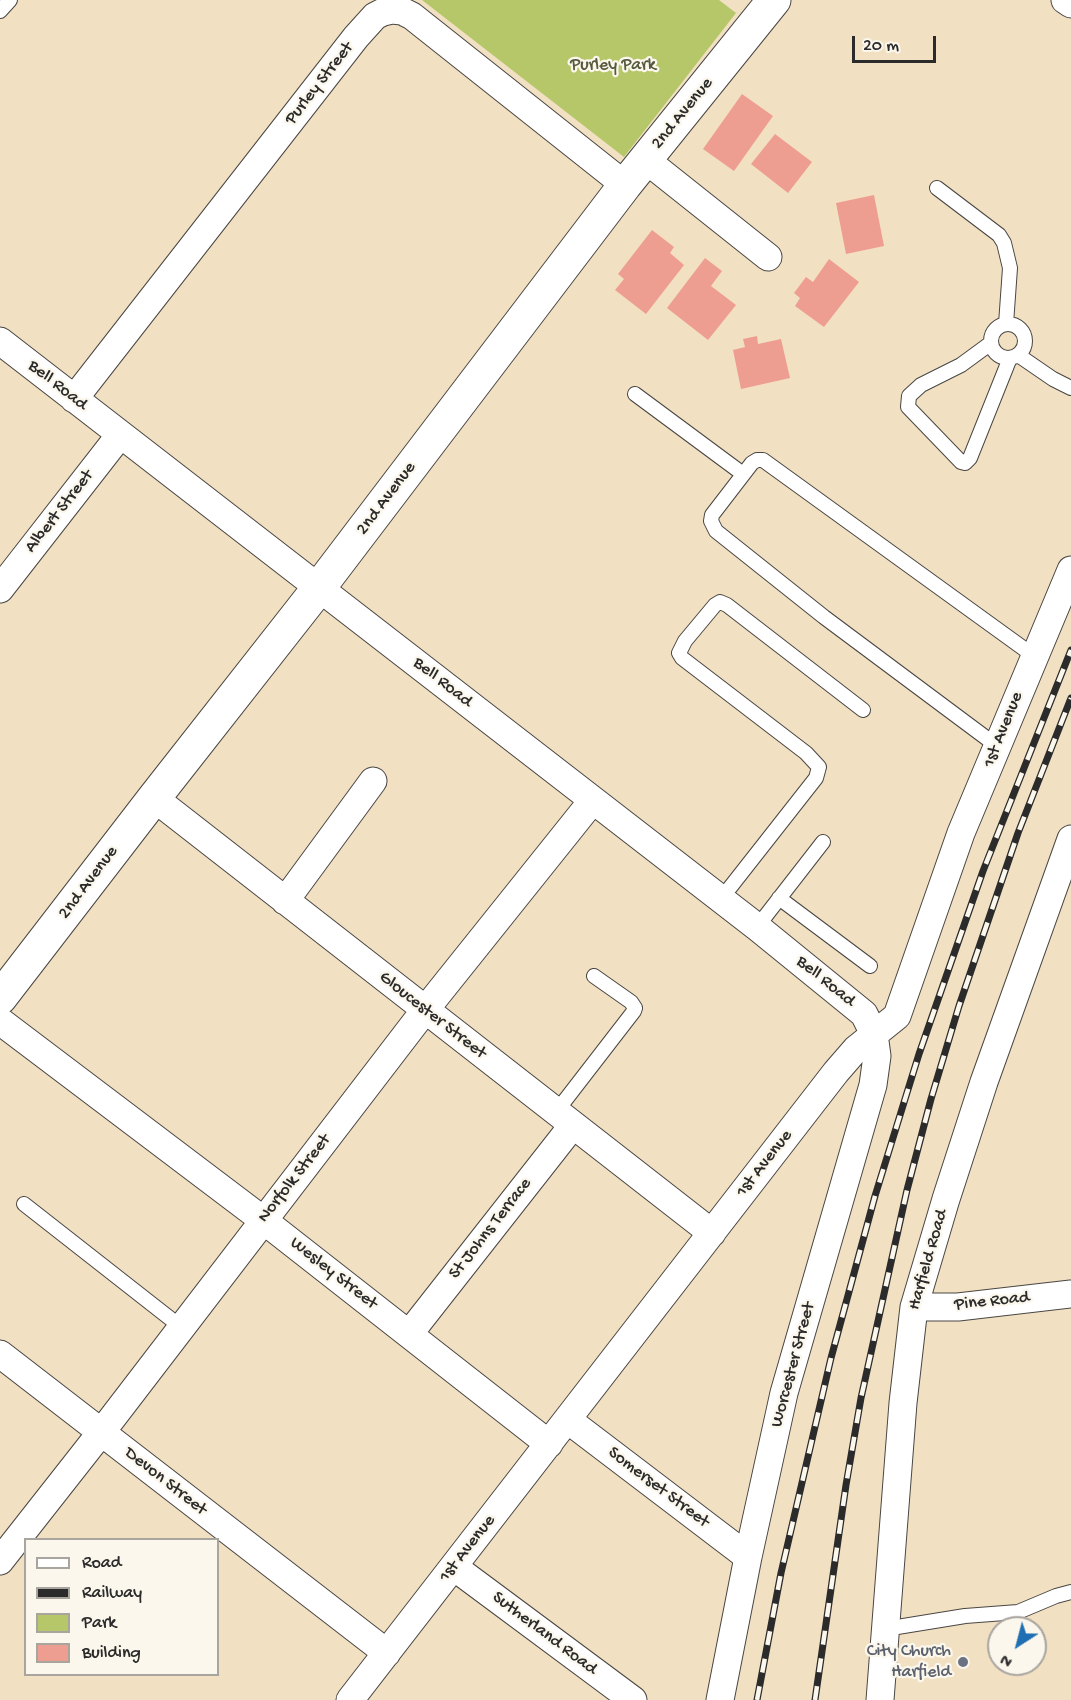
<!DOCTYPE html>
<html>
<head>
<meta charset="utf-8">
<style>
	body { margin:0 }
	#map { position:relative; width:1071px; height:1700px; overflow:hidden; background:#f2e0c3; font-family:"Gochi Hand",sans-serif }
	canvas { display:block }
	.legend { position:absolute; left:24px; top:1538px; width:195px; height:138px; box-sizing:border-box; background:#fbf7ec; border:2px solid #a8a59f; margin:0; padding:8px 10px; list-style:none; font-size:18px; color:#2b2b2b }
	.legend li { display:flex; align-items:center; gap:12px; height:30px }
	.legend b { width:30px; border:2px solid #a8a59f }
	.north { position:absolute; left:987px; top:1616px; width:60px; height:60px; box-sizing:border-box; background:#fbf7ec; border:2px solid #a8a59f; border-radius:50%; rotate:216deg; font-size:16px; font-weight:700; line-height:24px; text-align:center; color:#2b2b2b }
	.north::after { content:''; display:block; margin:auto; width:21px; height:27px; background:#1f6fb2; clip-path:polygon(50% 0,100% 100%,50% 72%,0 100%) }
	.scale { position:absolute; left:852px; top:36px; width:84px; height:27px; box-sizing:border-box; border:3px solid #2b2b2b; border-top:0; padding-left:8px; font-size:18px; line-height:21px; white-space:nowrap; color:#2b2b2b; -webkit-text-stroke:4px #fbf7ec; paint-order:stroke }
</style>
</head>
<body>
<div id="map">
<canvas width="1071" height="1700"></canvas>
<ul class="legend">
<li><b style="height:8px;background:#fff"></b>Road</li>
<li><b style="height:8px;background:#2b2b2b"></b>Railway</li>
<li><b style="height:16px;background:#b6c76a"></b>Park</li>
<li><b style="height:16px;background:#ee9e90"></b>Building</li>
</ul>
<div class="north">N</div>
<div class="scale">20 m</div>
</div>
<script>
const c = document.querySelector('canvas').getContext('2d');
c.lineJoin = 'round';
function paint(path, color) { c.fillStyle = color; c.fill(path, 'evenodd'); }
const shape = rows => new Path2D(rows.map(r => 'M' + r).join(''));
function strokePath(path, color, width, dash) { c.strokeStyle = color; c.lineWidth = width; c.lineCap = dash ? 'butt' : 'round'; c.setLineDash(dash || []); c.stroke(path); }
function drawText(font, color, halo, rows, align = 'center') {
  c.font = font + ' "Gochi Hand",sans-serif'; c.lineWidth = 4.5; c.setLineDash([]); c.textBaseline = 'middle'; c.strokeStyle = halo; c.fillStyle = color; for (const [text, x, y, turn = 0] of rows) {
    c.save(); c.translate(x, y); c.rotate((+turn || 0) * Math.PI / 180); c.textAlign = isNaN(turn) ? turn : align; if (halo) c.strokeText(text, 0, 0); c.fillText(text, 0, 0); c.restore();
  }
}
paint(shape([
	[422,0,719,0,736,13,624,157]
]), '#b6c76a');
paint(shape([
	[742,94,773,116,734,171,703,149],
	[775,134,812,162,788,193,751,164],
	[874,195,884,246,846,254,836,203],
	[652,230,674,247,670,253,684,265,646,314,615,290,624,279,618,274],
	[705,258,722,271,711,286,736,305,708,340,667,308],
	[829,259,859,282,824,327,795,306,800,298,794,293,806,277,813,282],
	[757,336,758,344,781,339,790,378,741,389,733,350,745,347,743,339]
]), '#ee9e90');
const service = shape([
	[0,11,10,0],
	[937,188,999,235,1004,243,1010,268,1006,324],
	'991 341a17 17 0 1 1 34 0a17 17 0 1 1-34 0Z',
	[991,343,961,365,921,385,909,396,908,407,961,462,965,463,970,458,1010,358],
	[1018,355,1053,379,1071,388],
	[635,394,743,474],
	[997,746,824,617,716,531,711,521,712,515,752,463,757,460,763,460,1034,656],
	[779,898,870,966],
	[721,899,816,778,819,767,806,753,682,658,679,653,685,641,715,605,720,602,727,605,863,710],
	[757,927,823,842],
	[556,1112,634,1011,635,1008,631,1002,594,976],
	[24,1204,181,1327],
	[885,1629,965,1616,1018,1612,1056,1596,1071,1592]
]);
const minor = shape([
	[1065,0,1071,4],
	[646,160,768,257],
	[0,341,757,927,864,1014,874,1034,877,1056,873,1085,784,1393,748,1557,720,1700],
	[74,399,356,37,375,16,383,12,392,10,402,11,412,16,625,185],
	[0,589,120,435],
	[154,798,712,1233],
	[285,901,373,781],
	[0,1021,263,1220,549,1444],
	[914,1307,958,1307,1071,1294],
	[409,1334,573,1125],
	[0,1354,387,1653],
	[568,1420,748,1557],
	[0,1561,110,1421,425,1010,593,800],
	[454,1567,633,1700],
	[350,1700,836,1072,856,1049,897,1016,961,833,1071,570],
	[880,1700,903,1403,914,1307,946,1199,984,1082,1071,839]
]);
const tertiary = shape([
	[0,998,154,798,318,589,625,185,774,0]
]);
strokePath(service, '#494642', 16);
strokePath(minor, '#494642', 29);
strokePath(tertiary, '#494642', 35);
strokePath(service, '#fff', 14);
strokePath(minor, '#fff', 27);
strokePath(tertiary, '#fff', 33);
const rail = shape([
	[757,1700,781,1573,831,1358,875,1196,919,1054,983,871,1071,650],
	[815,1700,846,1485,861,1398,907,1190,931,1099,959,1006,1018,833,1071,698]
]);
strokePath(rail, '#2b2b2b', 7);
strokePath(rail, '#fbf7ec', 4.5, [14]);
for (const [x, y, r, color] of [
	[963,1662,6,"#6b7280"]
]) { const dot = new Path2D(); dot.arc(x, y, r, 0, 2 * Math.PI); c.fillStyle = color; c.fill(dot); strokePath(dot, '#fbf7ec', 2); }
drawText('18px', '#555a3e', '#fbf7ec', [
	["Purley Park",613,66]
]);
drawText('18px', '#2b2b2b', '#fbf7ec', [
	["Purley Street",320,84,-52],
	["2nd Avenue",683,114,-51],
	["Bell Road",57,386,38],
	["2nd Avenue",387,499,-53],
	["Albert Street",60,512,-52],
	["Bell Road",442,683,38],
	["1st Avenue",1004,730,-68],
	["2nd Avenue",89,883,-53],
	["Bell Road",825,982,39],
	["Gloucester Street",432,1016,38],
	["1st Avenue",765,1164,-52],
	["Norfolk Street",295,1179,-52],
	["St Johns Terrace",491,1229,-52],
	["Harfield Road",929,1260,-74],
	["Wesley Street",333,1274,38],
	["Pine Road",992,1302,-6],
	["Worcester Street",794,1365,-75],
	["Devon Street",165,1482,38],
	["Somerset Street",658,1488,37],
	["1st Avenue",468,1549,-52],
	["Sutherland Road",544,1634,37]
]);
drawText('18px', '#5b616d', '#fbf7ec', [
	["City Church",951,1652],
	["Harfield",951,1673]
], 'right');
</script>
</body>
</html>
